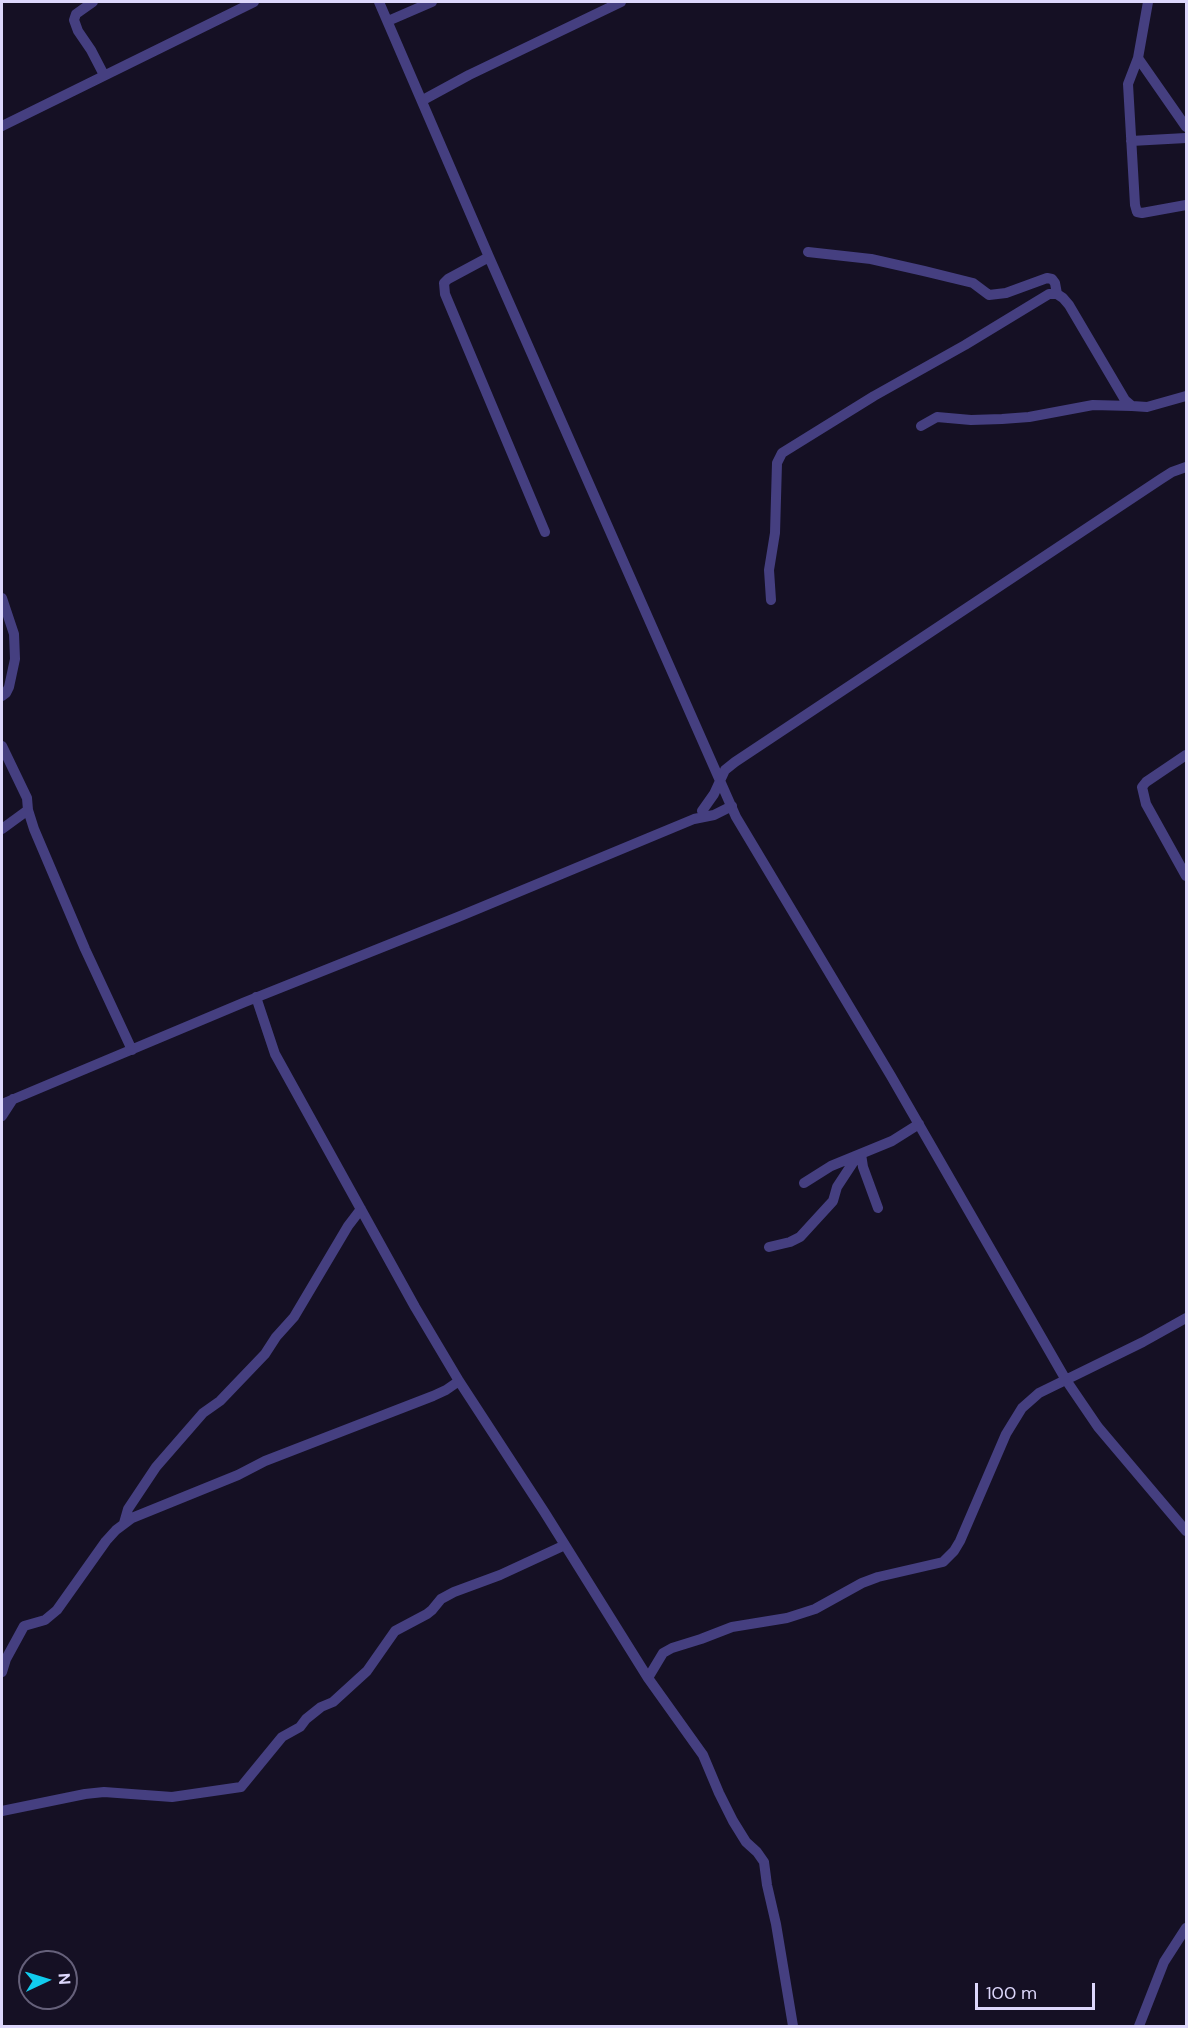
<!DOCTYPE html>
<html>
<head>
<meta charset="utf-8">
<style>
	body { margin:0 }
	#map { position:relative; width:1188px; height:2028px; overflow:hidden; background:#151024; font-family:"DM Sans",sans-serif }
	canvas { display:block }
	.frame { position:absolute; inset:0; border:3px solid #ddd7fc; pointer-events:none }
	.north { position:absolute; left:18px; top:1950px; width:60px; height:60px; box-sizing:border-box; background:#151024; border:2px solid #65607a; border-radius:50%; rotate:86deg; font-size:16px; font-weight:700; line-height:24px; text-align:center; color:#ddd7fc }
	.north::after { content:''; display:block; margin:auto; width:21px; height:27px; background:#1ce; clip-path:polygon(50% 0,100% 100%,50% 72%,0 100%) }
	.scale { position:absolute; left:975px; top:1983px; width:120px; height:27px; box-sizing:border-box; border:3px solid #ddd7fc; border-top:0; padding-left:8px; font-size:18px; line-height:21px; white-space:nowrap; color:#ddd7fc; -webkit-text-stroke:4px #151024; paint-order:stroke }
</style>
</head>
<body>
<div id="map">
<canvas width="1188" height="2028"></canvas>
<div class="frame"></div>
<div class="north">N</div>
<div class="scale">100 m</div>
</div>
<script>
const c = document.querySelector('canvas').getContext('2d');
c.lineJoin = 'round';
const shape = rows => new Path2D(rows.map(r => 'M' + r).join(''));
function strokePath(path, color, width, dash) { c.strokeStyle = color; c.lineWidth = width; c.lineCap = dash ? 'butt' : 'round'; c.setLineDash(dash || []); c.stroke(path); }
strokePath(shape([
	[93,2,76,14,74,20,78,31,91,50,104,75],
	[379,2,489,257,736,817,891,1076,1066,1380,1098,1427,1186,1531],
	[1148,2,1138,58,1128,84,1135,205,1137,212,1142,213,1186,205],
	[388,21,432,2],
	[1138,58,1186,127],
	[423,100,469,75,621,2],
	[2,126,254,2],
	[1131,141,1186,138],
	[808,252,871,259,924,271,973,283,989,295,1006,293,1047,278,1052,279,1055,283,1057,294],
	[489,257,448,279,444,283,445,294,545,532],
	[921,426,937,417,971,420,1002,419,1029,417,1093,405,1132,406],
	[2,598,14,634,15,659,9,687,6,693,2,696],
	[771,600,769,570,775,533,777,463,782,453,874,396,965,345,1049,294,1057,294,1063,298,1069,305,1125,400,1132,406,1147,407,1186,396],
	[2,746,27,798,28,810,34,829,85,949,132,1050],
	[1186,755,1146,782,1142,787,1146,804,1186,876],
	[702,811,714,794,725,770,735,762,1161,479,1172,472,1186,467],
	[2,829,28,810],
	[256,997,275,1054,415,1307,459,1381,545,1513,648,1678,703,1755,719,1793,733,1821,746,1842,757,1852,764,1862,767,1885,776,1924,793,2026],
	[2,1104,245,1002,458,917,694,819,714,815,732,806],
	[2,1116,13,1099],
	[861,1154,863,1167,878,1208],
	[804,1183,831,1166,892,1141,919,1124],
	[769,1247,790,1242,800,1237,833,1201,837,1187,858,1155],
	[124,1523,128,1509,156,1467,203,1413,220,1401,265,1354,276,1337,294,1317,348,1226,361,1209],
	[2,1672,6,1659,24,1626,45,1620,57,1610,106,1541,116,1530,132,1518,238,1475,265,1461,433,1396,446,1390,459,1381],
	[648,1678,663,1653,672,1648,701,1639,732,1627,787,1618,815,1609,862,1583,878,1577,943,1562,954,1551,960,1541,1006,1434,1022,1408,1039,1393,1143,1342,1186,1318],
	[2,1811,85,1794,104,1792,172,1797,241,1787,282,1737,300,1727,306,1719,321,1707,333,1702,367,1671,395,1631,427,1614,432,1610,441,1599,454,1592,500,1575,565,1545],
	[1139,2026,1164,1962,1186,1928]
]), '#453f80', 10);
</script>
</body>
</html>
